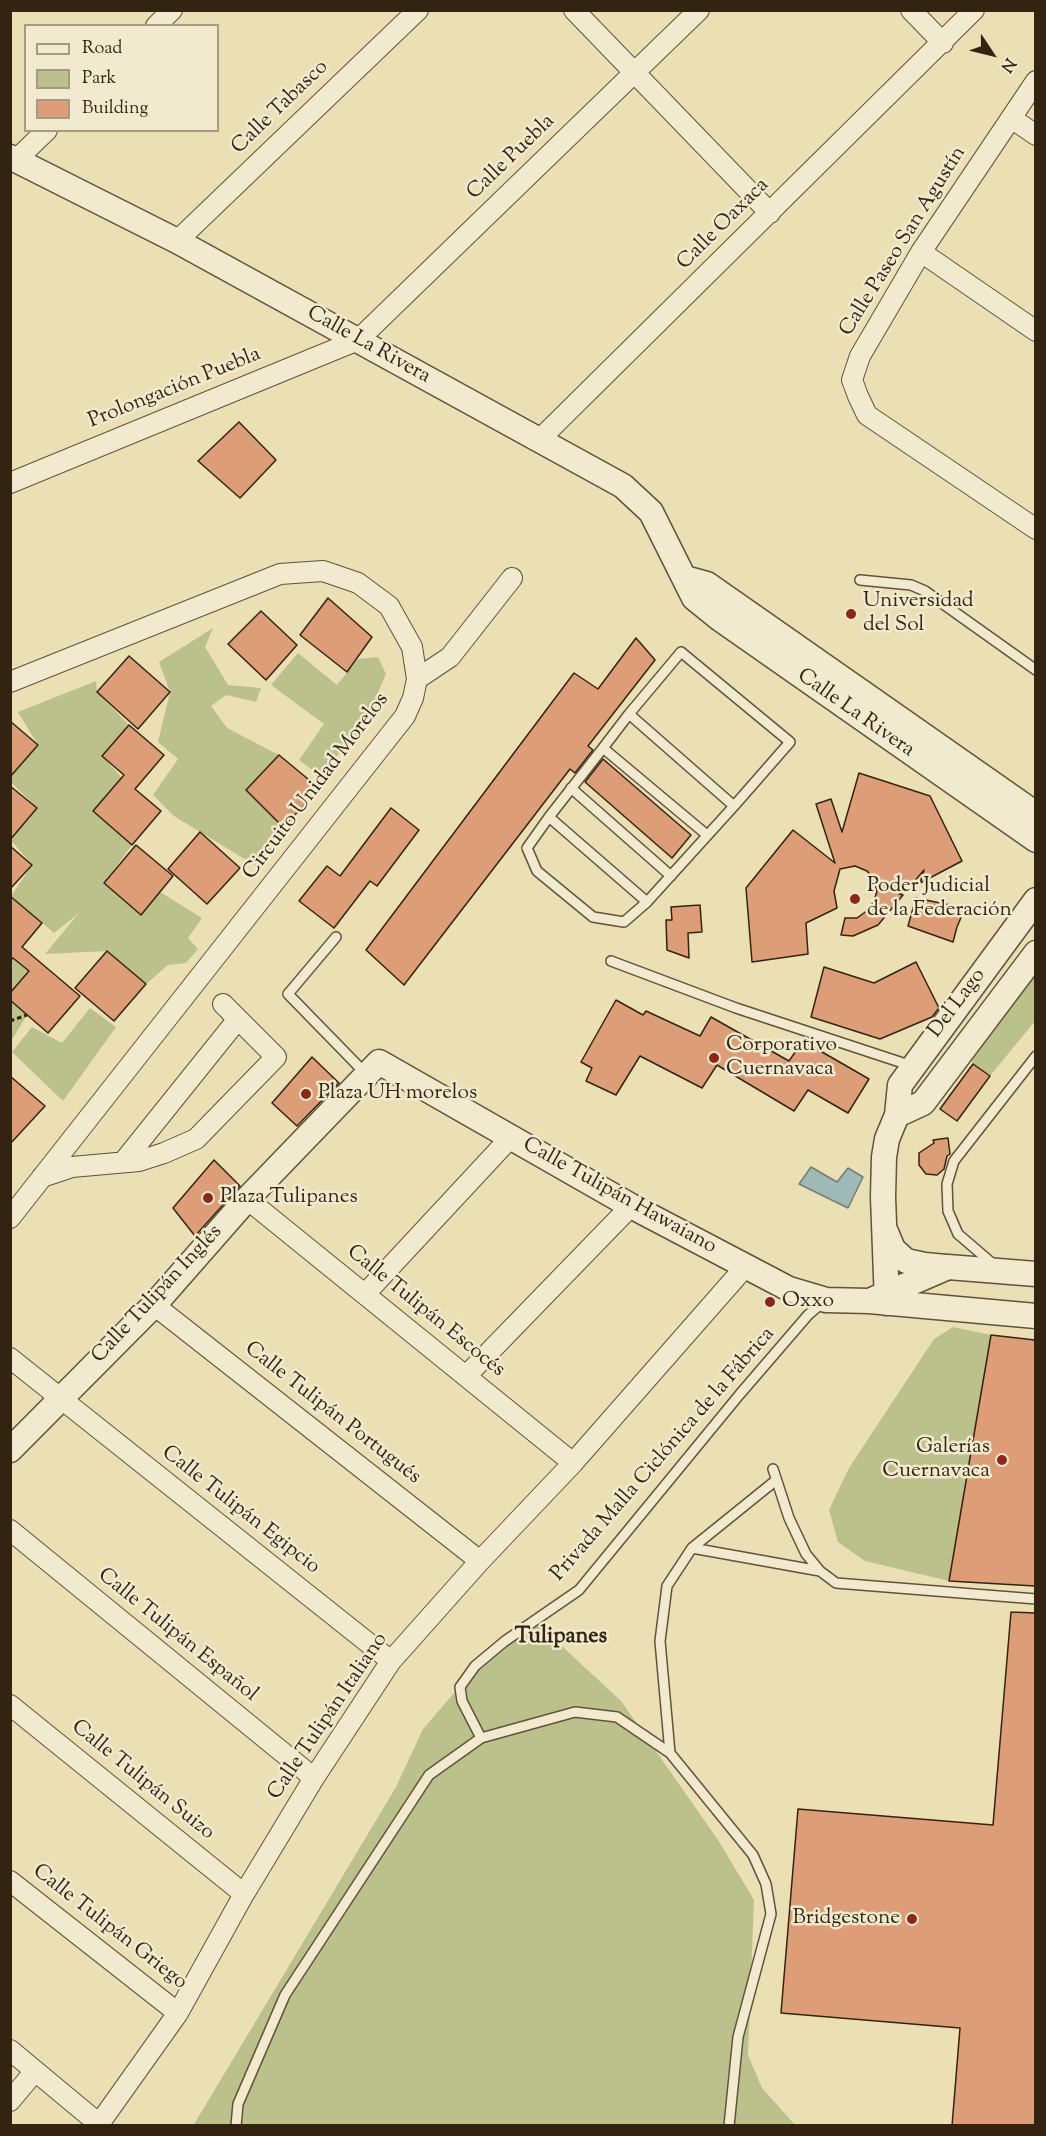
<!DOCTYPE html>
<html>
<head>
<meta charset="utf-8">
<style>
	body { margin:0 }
	#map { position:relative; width:1046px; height:2136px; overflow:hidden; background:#ebdfb4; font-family:"Sorts Mill Goudy",serif }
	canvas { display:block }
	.frame { position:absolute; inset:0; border:12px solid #322411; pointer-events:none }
	.legend { position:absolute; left:24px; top:24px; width:195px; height:108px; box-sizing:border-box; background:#f2eace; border:2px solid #a59b82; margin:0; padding:8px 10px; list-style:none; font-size:18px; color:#322411 }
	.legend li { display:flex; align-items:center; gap:12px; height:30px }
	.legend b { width:30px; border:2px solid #a59b82 }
	.north { position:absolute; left:962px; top:24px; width:60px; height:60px; -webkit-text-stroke:4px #f2eace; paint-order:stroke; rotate:125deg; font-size:16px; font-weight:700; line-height:24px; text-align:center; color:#322411 }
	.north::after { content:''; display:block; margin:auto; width:21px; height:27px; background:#322411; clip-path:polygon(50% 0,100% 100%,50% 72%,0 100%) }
</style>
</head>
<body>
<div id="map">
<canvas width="1046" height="2136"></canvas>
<div class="frame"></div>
<ul class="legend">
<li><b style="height:8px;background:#f2eace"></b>Road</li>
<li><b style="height:16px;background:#bbc18a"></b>Park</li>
<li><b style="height:16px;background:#dd9e77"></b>Building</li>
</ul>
<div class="north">N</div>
</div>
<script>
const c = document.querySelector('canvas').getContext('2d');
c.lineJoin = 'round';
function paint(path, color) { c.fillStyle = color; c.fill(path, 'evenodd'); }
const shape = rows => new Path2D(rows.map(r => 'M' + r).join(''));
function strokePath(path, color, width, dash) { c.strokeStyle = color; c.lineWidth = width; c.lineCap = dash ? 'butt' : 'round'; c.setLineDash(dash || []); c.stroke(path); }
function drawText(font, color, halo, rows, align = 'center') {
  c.font = font + ' "Sorts Mill Goudy",serif'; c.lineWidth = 5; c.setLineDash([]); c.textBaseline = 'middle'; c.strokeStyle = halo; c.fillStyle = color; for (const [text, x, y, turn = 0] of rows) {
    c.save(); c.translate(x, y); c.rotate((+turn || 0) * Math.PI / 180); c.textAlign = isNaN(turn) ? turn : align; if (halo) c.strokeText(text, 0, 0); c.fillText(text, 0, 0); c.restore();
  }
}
paint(shape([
	[213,628,205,647,228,685,261,688,256,702,226,695,211,706,227,728,279,755,246,790,283,827,261,869,174,816,153,795,178,759,158,742,170,692,159,662],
	[298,653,337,685,358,659,378,657,386,674,368,715,351,742,335,758,322,777,299,760,324,724,271,685],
	[96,681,97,692,129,725,103,756,122,778,93,811,132,845,104,883,133,908,160,892,202,918,188,938,198,949,186,963,168,965,146,984,107,951,45,954,78,914,54,933,11,896,32,865,11,840,37,808,11,782,11,777,38,745,18,712],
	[11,955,13,958,38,960,11,993],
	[1035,959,1035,1021,990,1076,973,1064,968,1042],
	[11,1000,27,1015,11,1041],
	[90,1008,116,1027,63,1101,12,1052,32,1027,62,1043],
	[953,1327,991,1335,949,1581,865,1561,838,1542,829,1510,849,1468,934,1339],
	[537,1623,621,1701,718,1840,754,1900,748,2055,762,2088,795,2125,193,2126,396,1787,423,1729,474,1670]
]), '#bbc18a');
const water = shape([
	[811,1167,837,1182,848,1168,863,1177,848,1208,799,1184,811,1167]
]);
paint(water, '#9ebab8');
strokePath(water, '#737e75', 1.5);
const building = shape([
	[239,422,276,460,240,498,198,461,239,422],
	[328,598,372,637,347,672,300,635,328,598],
	[261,611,297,645,266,680,228,644,261,611],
	[636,638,655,660,588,746,593,750,575,773,570,769,404,985,366,950,574,673,598,689,636,638],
	[129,656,170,692,138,729,97,692,129,656],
	[10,721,38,745,10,777,10,721],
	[129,725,164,755,135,789,161,811,132,845,93,811,124,775,102,756,129,725],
	[279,755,320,789,283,827,246,790,279,755],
	[603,759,691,835,672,858,585,782,603,759],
	[859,773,930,796,962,861,920,883,924,870,908,889,899,894,903,895,878,925,853,936,841,935,845,918,857,918,868,910,874,901,877,891,874,880,867,871,855,866,840,869,834,891,837,908,806,923,808,954,752,962,746,888,793,830,835,863,816,804,831,799,842,832,859,773],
	[10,786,37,808,10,840,10,786],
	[391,808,419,830,377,886,370,881,334,928,299,901,327,866,340,876,391,808],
	[200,832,240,868,207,904,168,869,200,832],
	[136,845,173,876,141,915,104,883,136,845],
	[10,846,32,865,10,889,10,846],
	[10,896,42,923,22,947,80,996,48,1033,10,1000,10,993,29,971,13,958,10,961,10,896],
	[916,898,965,908,957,927,953,942,908,926,916,898],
	[700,905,702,932,688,933,689,958,667,950,666,920,672,920,671,907,700,905],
	[107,951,146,984,114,1021,75,988,107,951],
	[916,962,939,1008,932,1017,880,1039,811,1017,824,967,874,983,916,962],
	[616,1000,643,1015,646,1011,700,1036,711,1017,789,1061,803,1041,869,1079,848,1113,808,1090,794,1111,717,1065,702,1088,640,1056,616,1095,586,1081,592,1068,581,1062,616,1000],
	[312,1057,339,1083,297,1126,272,1103,312,1057],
	[973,1064,990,1076,957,1121,940,1109,973,1064],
	[10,1076,45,1106,10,1144,10,1076],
	[948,1138,950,1154,947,1156,944,1169,937,1175,926,1174,919,1165,919,1153,934,1143,933,1140,948,1138],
	[214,1160,240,1186,195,1236,173,1208,214,1160],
	[991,1335,1035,1340,1035,1586,949,1581,991,1335],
	[1011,1612,1035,1613,1035,2126,952,2126,960,2028,781,2013,798,1809,993,1825,1011,1612]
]);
paint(building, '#dd9e77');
strokePath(building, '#322411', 1.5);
const service = shape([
	[860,580,911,585,925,591,1036,670],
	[629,714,734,806,790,742,681,652,629,714,603,748,549,817,527,848,537,871,593,917,624,922,647,902,734,806],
	[603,748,707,835],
	[571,788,671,876],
	[549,817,647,902],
	[336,937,288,994,366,1074],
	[611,961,736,1008,912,1066],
	[993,1264,958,1234,948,1211,947,1184,954,1161,1036,1056],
	[773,1469,789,1518,806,1554,820,1571,836,1583,1036,1599],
	[692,1548,775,1481],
	[481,1738,462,1701,460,1687,475,1666,505,1641,579,1590,740,1394,808,1315,823,1302],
	[670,1753,660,1641,667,1586,692,1548,820,1571],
	[236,2126,238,2104,285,1995,429,1775,481,1738,575,1712,617,1717,670,1753,753,1855,766,1884,771,1914,738,2037,729,2126]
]);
const minor = shape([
	[574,10,770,213],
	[911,10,943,43],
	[156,26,172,10],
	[1036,81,921,252,860,356,852,380,858,396,867,415,1036,529],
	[1011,118,1036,135],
	[16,160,47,130],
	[177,241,418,10],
	[921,252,1036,331],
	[539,440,974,10],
	[10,483,358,340,699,10],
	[417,679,450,657,512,578],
	[10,682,280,574,323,571,358,583,389,606,412,647,417,679,413,698,405,716,10,1218],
	[124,1161,238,1019],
	[42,1177,72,1167,139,1161,164,1153,196,1139,276,1057,223,1004],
	[247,1199,573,1463],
	[365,1294,511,1137],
	[154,1305,480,1561],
	[10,1358,391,1661],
	[466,1376,631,1206],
	[10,1530,314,1778],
	[10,1705,244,1894],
	[10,1881,178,2013],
	[10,2050,99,2124,178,2013,244,1894,314,1778,391,1661,480,1561,573,1463,745,1267],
	[10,2101,35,2071]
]);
const tertiary = shape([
	[10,157,177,241,623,486,651,512,694,598,720,619,1036,840],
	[685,578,707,584,1036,814],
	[897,1115,923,1103,1036,953],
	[886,1232,893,1249,906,1261,925,1265,946,1267],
	[874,1299,948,1267,1036,1274],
	[887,1303,883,1197,884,1157,887,1139,897,1115,900,1085,1036,900],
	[10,1450,154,1305,247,1199,379,1062,631,1206,789,1289,826,1300,869,1301,1036,1316]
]);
strokePath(service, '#60533a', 12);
strokePath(minor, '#60533a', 22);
strokePath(tertiary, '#60533a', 27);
strokePath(shape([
	[10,1021,27,1015]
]), '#322411', 3, [4.5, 3]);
strokePath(service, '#f2eace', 9);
strokePath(minor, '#f2eace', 20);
strokePath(tertiary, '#f2eace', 24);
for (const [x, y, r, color] of [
	[851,614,6,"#8f2418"],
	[855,899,6,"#8f2418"],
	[714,1058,6,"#8f2418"],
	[306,1094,6,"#8f2418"],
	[208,1198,6,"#8f2418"],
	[770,1302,6,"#8f2418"],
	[1002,1460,6,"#8f2418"],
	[912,1919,6,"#8f2418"]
]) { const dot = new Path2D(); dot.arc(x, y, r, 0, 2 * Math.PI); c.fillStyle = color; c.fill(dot); strokePath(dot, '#f2eace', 2); }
drawText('21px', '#322411', '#f2eace', [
	["Calle Tabasco",281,108,-44],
	["Calle Puebla",512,158,-44],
	["Calle Oaxaca",724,225,-45],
	["Calle Paseo San Agustín",904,242,-58],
	["Calle La Rivera",368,346,29],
	["Prolongación Puebla",175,389,-22],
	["Calle La Rivera",855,714,35],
	["Circuito Unidad Morelos",317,787,-53],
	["Del Lago",958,1004,-53],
	["Calle Tulipán Hawaiano",619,1197,29],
	["Calle Tulipán Inglés",158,1295,-47],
	["Calle Tulipán Escocés",425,1312,39],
	["Calle Tulipán Portugués",332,1414,38],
	["Privada Malla Ciclónica de la Fábrica",664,1455,-49],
	["Calle Tulipán Egipcio",240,1511,38],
	["Calle Tulipán Español",177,1636,39],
	["Calle Tulipán Italiano",329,1717,-56],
	["Calle Tulipán Suizo",142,1781,39],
	["Calle Tulipán Griego",109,1928,38]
]);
drawText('21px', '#322411', '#f2eace', [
	["Universidad",863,602],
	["del Sol",863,626],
	["Poder Judicial",867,887],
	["de la Federación",867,911],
	["Corporativo",726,1046],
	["Cuernavaca",726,1070],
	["Plaza UH morelos",318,1094],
	["Plaza Tulipanes",220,1198],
	["Oxxo",782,1302],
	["Galerías",990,1448,"right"],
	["Cuernavaca",990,1472,"right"],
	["Bridgestone",900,1919,"right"]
], 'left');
drawText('bold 22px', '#322411', '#f2eace', [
	["Tulipanes",561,1638]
]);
</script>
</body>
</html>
